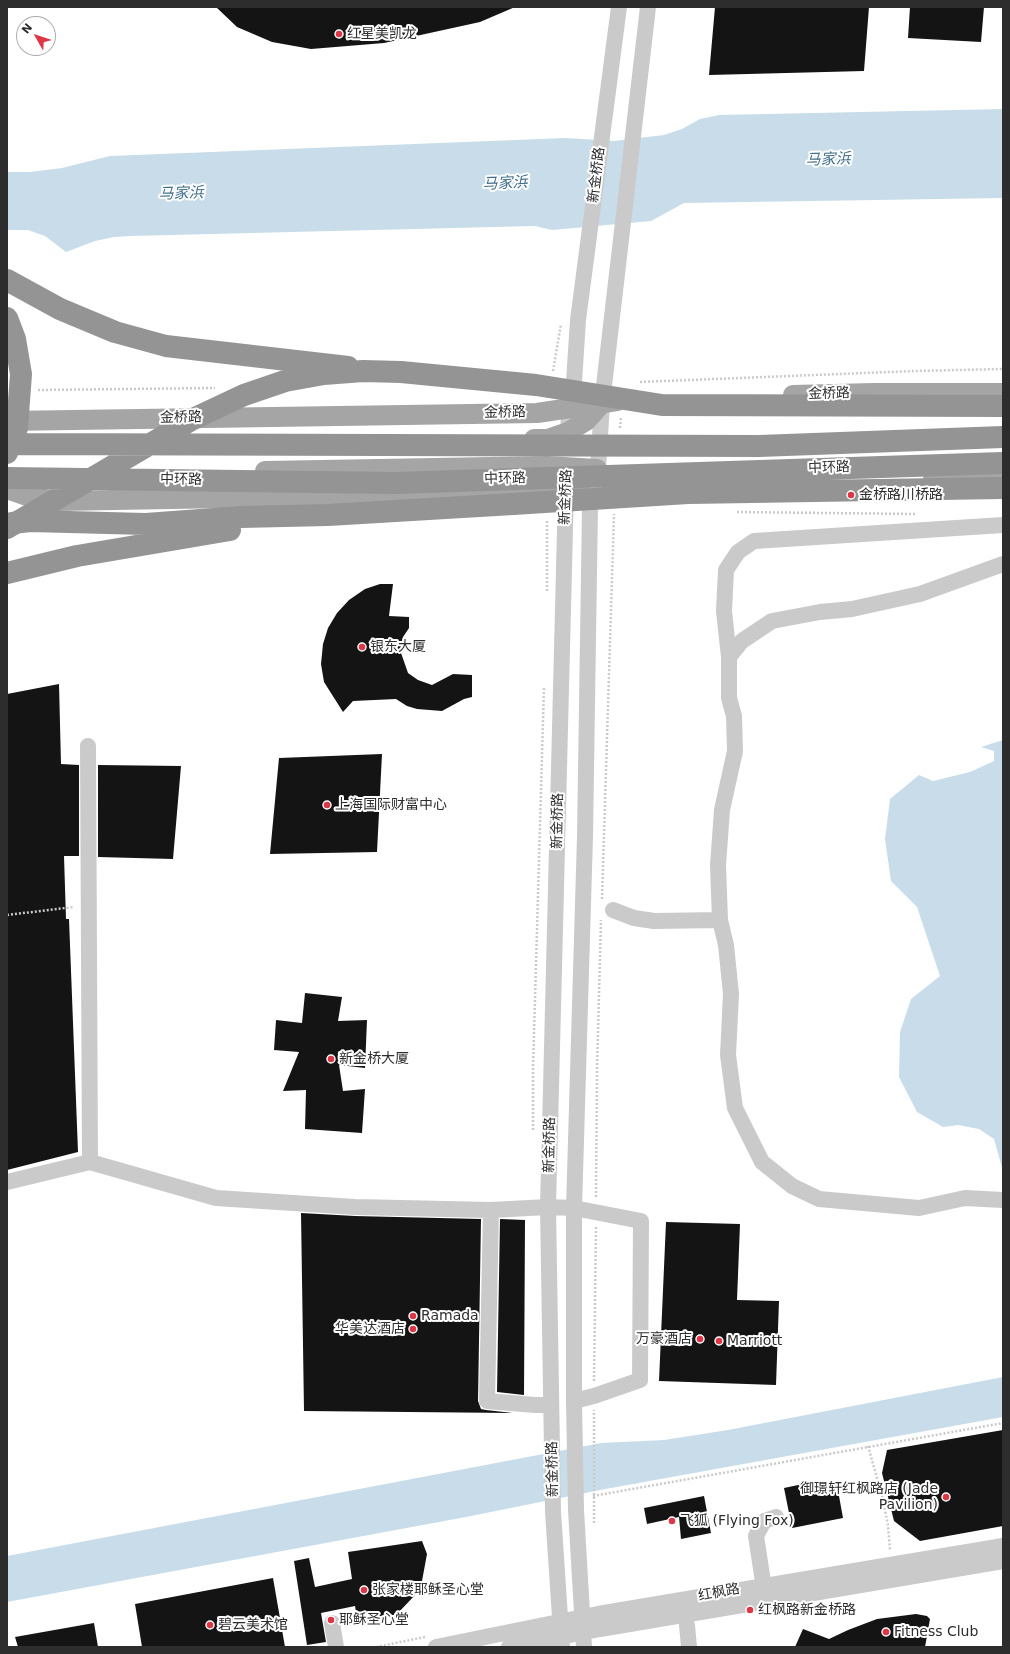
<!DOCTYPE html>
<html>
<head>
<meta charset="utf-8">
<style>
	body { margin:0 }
	#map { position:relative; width:1010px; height:1654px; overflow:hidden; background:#fff; font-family:"DejaVu Sans",sans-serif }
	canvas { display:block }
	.frame { position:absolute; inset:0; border:8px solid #2d2d2d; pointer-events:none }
	.north { position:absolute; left:16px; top:16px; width:40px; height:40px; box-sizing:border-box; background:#fff; border:1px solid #ababab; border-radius:50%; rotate:309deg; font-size:11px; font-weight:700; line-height:16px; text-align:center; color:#2d2d2d }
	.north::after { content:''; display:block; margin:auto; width:14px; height:18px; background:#dd3646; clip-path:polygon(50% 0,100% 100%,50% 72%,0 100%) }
</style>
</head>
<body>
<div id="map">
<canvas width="1010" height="1654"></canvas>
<div class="frame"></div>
<div class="north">N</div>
</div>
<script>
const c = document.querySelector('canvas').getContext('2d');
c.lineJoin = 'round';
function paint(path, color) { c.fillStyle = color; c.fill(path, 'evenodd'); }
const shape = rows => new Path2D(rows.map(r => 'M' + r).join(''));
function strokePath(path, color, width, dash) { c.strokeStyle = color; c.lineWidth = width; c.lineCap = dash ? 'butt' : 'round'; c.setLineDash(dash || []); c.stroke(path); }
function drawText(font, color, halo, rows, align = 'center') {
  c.font = font + ' "DejaVu Sans","Noto Sans SC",sans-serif'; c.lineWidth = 4; c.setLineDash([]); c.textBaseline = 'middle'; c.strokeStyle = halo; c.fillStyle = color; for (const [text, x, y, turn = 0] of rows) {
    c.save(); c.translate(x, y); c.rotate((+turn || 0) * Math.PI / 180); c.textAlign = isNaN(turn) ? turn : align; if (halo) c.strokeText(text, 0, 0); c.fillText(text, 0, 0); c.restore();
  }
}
paint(shape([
	[1003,109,1003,198,684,203,651,221,552,230,535,226,131,236,114,237,95,241,66,252,45,236,28,230,7,230,7,172,30,172,62,168,110,156,566,138,614,141,664,135,682,129,700,119,719,115],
	[1003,740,1002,1052,1003,1171,994,1139,979,1129,958,1125,943,1127,917,1112,899,1077,900,1032,911,999,940,976,917,907,891,881,885,839,890,799,919,775,933,781,970,772,994,761,994,751,981,747],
	[1003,1377,1003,1417,600,1490,466,1517,7,1602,7,1556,601,1443,664,1440,728,1430]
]), '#c8dde9');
paint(shape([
	[216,7,515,7,480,22,384,43,311,49,272,42,237,27],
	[715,7,869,7,864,71,709,75],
	[910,7,984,7,981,42,908,38],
	[380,584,393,584,389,616,409,617,409,628,403,637,400,650,408,673,418,680,432,685,453,674,472,675,472,697,464,699,442,711,417,709,407,706,396,699,353,701,343,712,324,682,321,664,323,644,328,628,337,613,349,600,365,589],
	[59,684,61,764,79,765,79,856,64,856,66,919,69,919,78,1152,7,1170,7,694],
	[382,754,377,852,270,854,279,758],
	[98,765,181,766,173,859,98,857],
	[305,993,342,997,338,1021,367,1020,365,1068,339,1065,343,1091,365,1089,362,1133,305,1129,306,1090,283,1091,299,1052,274,1050,276,1020,302,1023],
	[301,1213,355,1216,481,1219,478,1401,481,1409,486,1410,513,1413,304,1411],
	[500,1219,525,1220,524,1395,497,1392],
	[666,1222,740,1224,737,1300,779,1301,776,1385,659,1381],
	[1003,1430,1003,1526,920,1541,894,1521,882,1473,887,1450],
	[803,1484,805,1492,837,1485,843,1518,792,1528,784,1488],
	[704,1496,711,1533,681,1539,679,1517,647,1524,644,1508],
	[422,1541,427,1554,422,1581,416,1594,398,1613,382,1620,358,1624,355,1606,321,1613,326,1642,307,1645,294,1561,309,1558,315,1587,352,1579,348,1552],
	[273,1578,285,1647,142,1647,135,1604],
	[916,1614,927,1616,930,1619,925,1647,795,1647,803,1629,829,1639,848,1630,877,1619],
	[94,1623,98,1647,18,1647,15,1637]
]), '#141414');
strokePath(shape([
	[553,371,561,324],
	[640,382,914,371,1003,369],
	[38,390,215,388],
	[620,428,621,417],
	[737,512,916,514],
	[547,591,547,520],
	[602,899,614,514],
	[7,915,74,907],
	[533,1130,533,1068,544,687],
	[596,1197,597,1069,601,920],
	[594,1381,596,1226],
	[868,1446,882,1496,888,1525,890,1551],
	[593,1496,1003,1423],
	[594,1523,594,1410],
	[376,1647,425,1637]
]), '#cacaca', 2.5, [2, 2]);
strokePath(shape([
	[568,442,569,408,574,382,578,320,619,7],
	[1003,564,920,594,852,609,820,612,772,621,742,641,729,657,729,698,734,716,735,751,722,810,718,865,720,920,726,945,731,994,728,1055,735,1108,762,1162,792,1186,819,1199,919,1208,965,1198,1003,1200],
	[729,657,724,611,726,570,738,552,754,541,1003,525],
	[88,746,90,1162],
	[613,910,634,918,654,921,720,920],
	[7,1182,90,1162,216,1198,355,1207,491,1210,548,1207,574,1208,641,1221,640,1380,594,1396,574,1401],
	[491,1210,487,1401,535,1405,551,1405],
	[765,1595,756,1536,764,1521,776,1517],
	[332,1623,336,1647],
	[687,1625,689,1647],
	[436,1647,598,1614,1003,1546],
	[509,1647,600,1629,1003,1561],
	[562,1647,553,1512,548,1207,566,489],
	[584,1647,576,1510,574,1401,574,1208,585,836,590,507,598,469,602,403,648,7]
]), '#cacaca', 16);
strokePath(shape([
	[793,395,874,393,1003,393],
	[7,421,537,413,617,401],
	[534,439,548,439,568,432,586,421,602,403],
	[265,471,547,466,597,469],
	[933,476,1003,475],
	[7,489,30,497,58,501,566,492,593,473]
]), '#a5a5a5', 20);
strokePath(shape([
	[7,280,60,309,115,332,166,346,348,367],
	[12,523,30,521,146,524,241,517,328,515,513,504],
	[7,573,77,556,230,530]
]), '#949494', 22);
strokePath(shape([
	[7,318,15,339,21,374,17,428,7,453],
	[7,444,759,446,1003,437],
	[7,478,395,483,1003,463],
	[513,504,688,493,1003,488],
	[7,528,193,419,244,395,285,381,324,374,363,371,401,372,536,385,662,405,1003,406]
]), '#949494', 22);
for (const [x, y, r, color] of [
	[339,34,4,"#dd3646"],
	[851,495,4,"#dd3646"],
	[362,647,4,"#dd3646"],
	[327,805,4,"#dd3646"],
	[331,1059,4,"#dd3646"],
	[413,1316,4,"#dd3646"],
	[413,1329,4,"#dd3646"],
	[700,1339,4,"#dd3646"],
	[719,1341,4,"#dd3646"],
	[946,1497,4,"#dd3646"],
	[672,1521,4,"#dd3646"],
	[364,1590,4,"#dd3646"],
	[750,1610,4,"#dd3646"],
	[331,1620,4,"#dd3646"],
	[210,1625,4,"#dd3646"],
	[886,1632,4,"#dd3646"]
]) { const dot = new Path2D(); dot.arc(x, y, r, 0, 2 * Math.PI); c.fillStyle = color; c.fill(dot); strokePath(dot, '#fff', 1.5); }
drawText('14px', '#2d2d2d', '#fff', [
	["红星美凯龙",347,34],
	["金桥路川桥路",859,495],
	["银东大厦",370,647],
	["上海国际财富中心",335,805],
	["新金桥大厦",339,1059],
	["Ramada",421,1316],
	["华美达酒店",405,1329,"right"],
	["万豪酒店",692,1339,"right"],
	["Marriott",727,1341],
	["御璟轩红枫路店 (Jade",938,1489,"right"],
	["Pavilion)",938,1505,"right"],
	["飞狐 (Flying Fox)",680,1521],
	["张家楼耶稣圣心堂",372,1590],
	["红枫路新金桥路",758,1610],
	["耶稣圣心堂",339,1620],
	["碧云美术馆",218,1625],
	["Fitness Club",894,1632]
], 'left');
drawText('14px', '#2d2d2d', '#fff', [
	["新金桥路",597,175,-83],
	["金桥路",829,394,-2],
	["金桥路",505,413,-1],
	["金桥路",181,418,-1],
	["中环路",829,468,-2],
	["中环路",505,479,-2],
	["中环路",181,480,1],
	["新金桥路",566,497,-88],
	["新金桥路",558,821,-89],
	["新金桥路",550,1145,-89],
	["新金桥路",553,1469,-91],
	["红枫路",719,1593,-10]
]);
drawText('italic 15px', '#3f6f8b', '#fff', [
	["马家浜",828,160,-2],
	["马家浜",505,184,-3],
	["马家浜",181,194,-2]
]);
</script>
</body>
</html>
